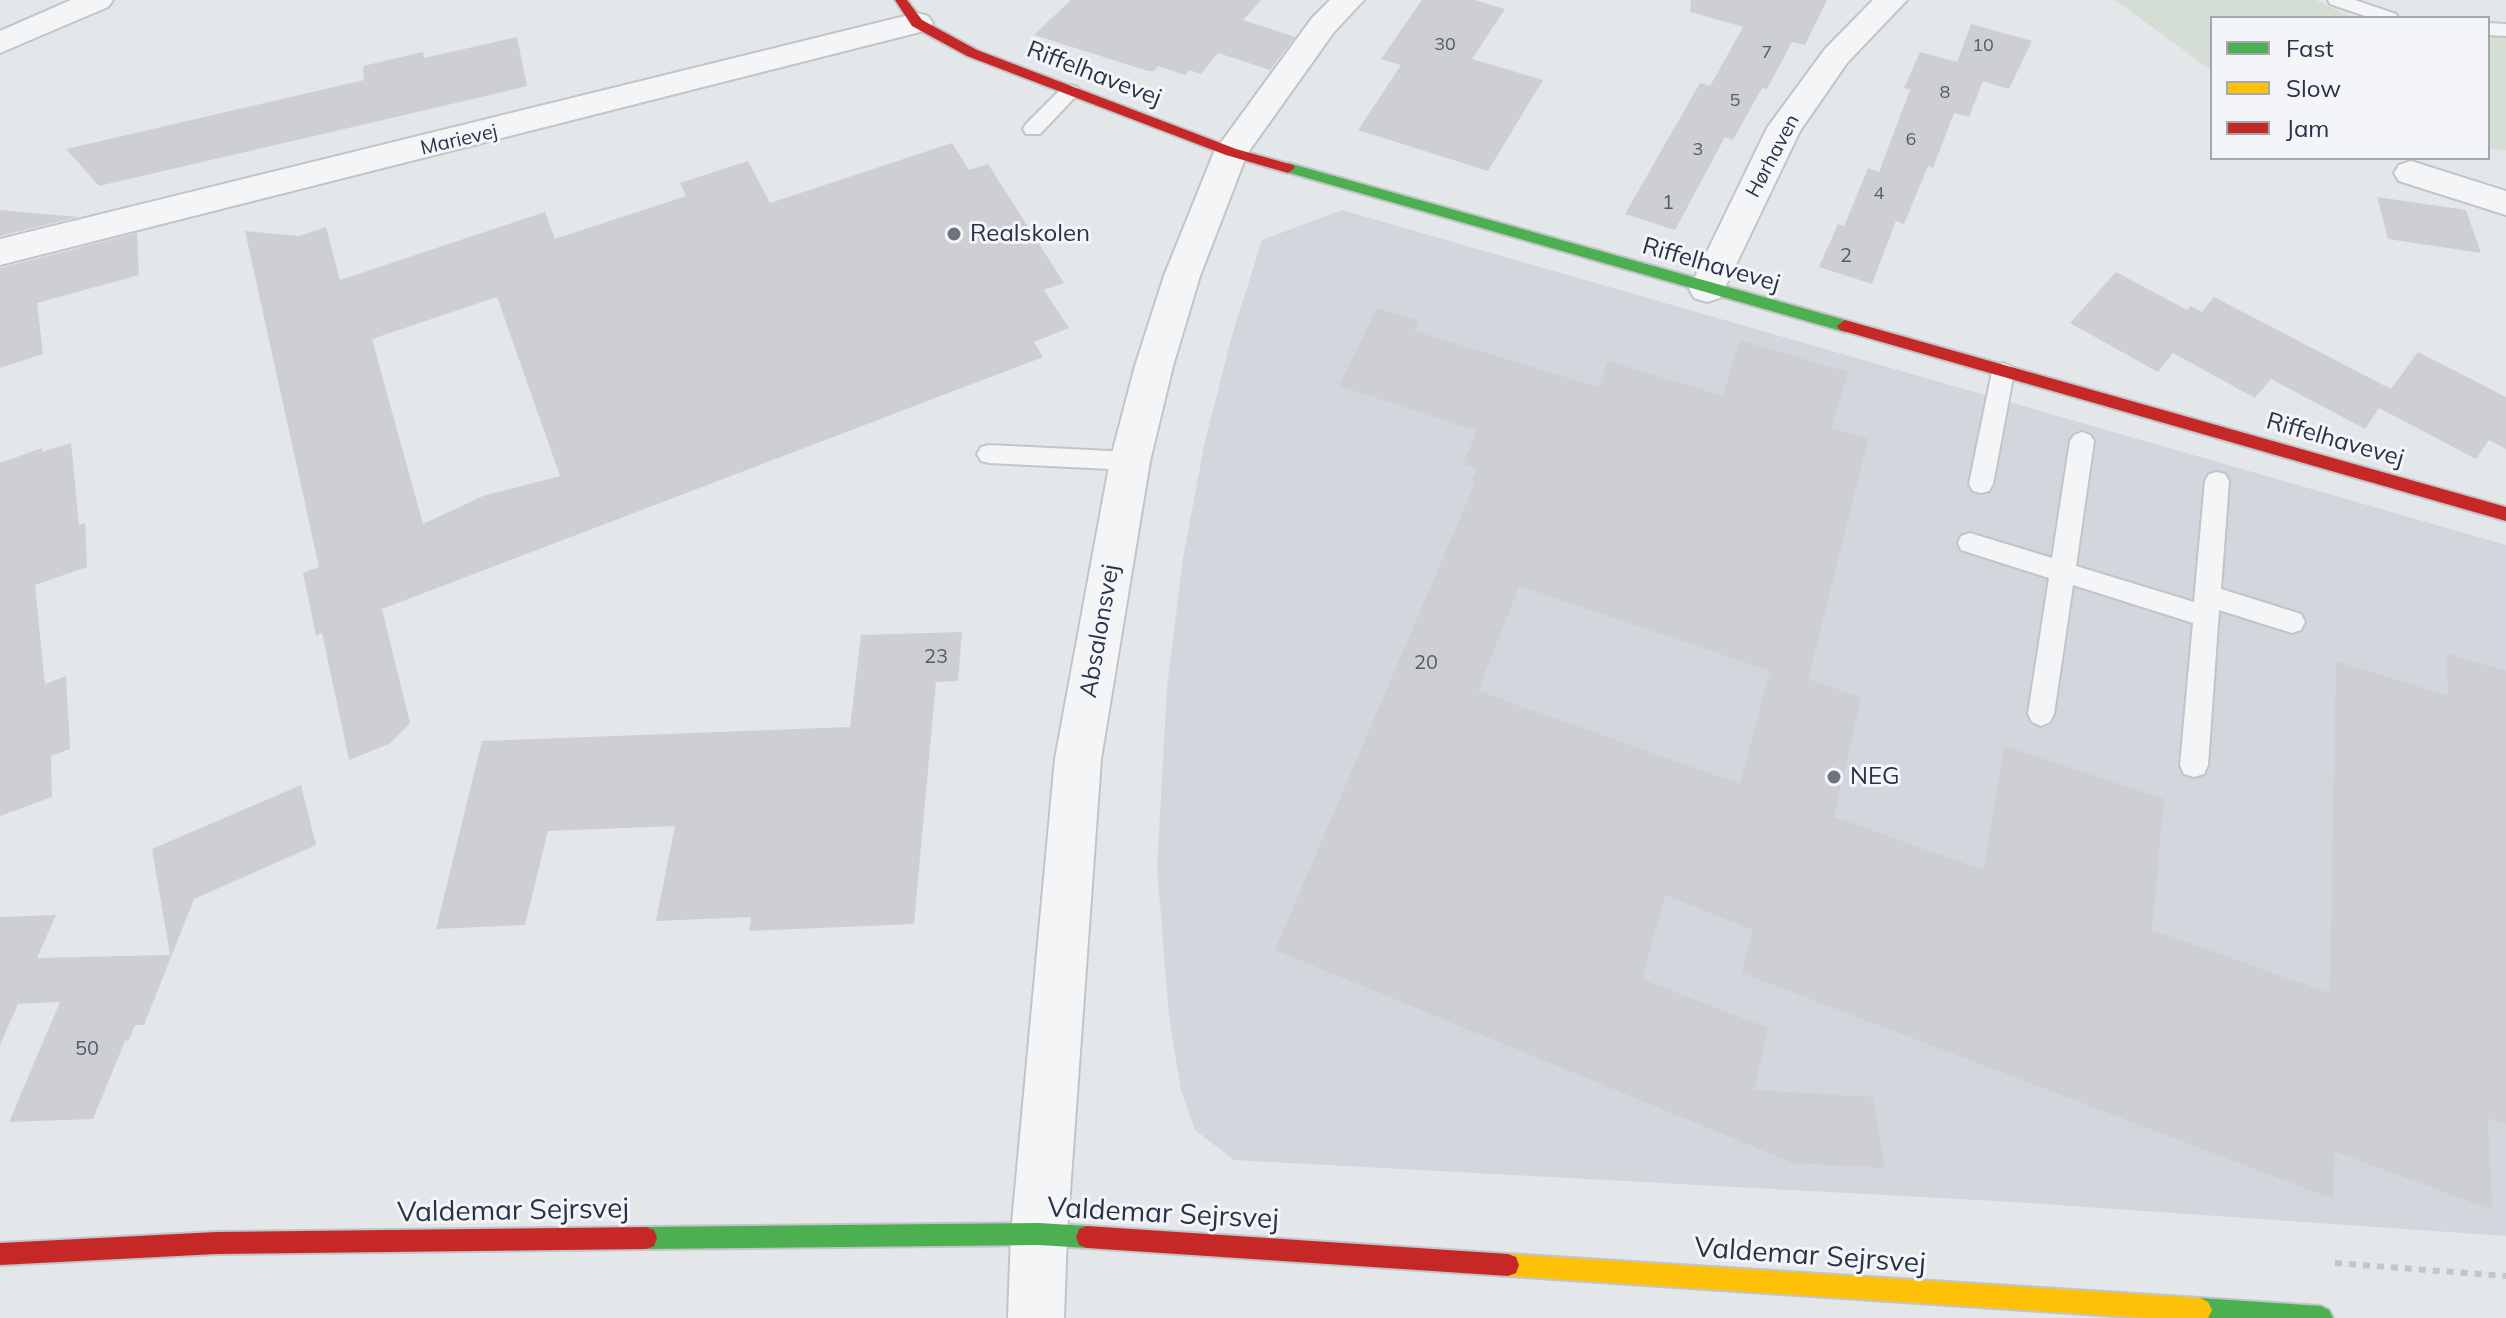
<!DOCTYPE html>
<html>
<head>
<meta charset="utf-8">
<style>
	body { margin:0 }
	#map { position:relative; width:2506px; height:1318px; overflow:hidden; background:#e4e7ea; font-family:Mulish,sans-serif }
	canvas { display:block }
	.legend { position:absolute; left:2210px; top:16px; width:280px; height:144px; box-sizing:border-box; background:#f3f5f9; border:2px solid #a2a8b1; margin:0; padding:10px 14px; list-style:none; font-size:24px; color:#283446 }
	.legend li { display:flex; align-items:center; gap:16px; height:40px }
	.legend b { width:40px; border:2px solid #a2a8b1 }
</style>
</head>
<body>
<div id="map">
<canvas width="2506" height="1318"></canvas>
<ul class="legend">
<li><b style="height:10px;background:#4caf50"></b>Fast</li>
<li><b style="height:10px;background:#ffc107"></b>Slow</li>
<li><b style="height:10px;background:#c62828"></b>Jam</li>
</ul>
</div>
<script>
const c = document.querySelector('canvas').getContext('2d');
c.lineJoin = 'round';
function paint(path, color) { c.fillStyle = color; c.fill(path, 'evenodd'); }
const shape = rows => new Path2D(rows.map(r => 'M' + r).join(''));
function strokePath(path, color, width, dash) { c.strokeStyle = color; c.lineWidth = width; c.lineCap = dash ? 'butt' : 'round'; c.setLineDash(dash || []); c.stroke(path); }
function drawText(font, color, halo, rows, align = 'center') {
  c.font = font + ' Mulish,sans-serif'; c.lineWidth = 6; c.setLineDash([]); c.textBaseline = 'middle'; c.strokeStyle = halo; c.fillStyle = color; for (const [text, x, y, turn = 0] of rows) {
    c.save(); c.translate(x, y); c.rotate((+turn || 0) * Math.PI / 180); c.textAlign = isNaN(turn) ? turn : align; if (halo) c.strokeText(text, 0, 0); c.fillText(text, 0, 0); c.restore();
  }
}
paint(shape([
	[1342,210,2506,545,2506,1236,2014,1202,1234,1160,1195,1130,1181,1090,1169,1016,1157,867,1167,687,1183,558,1205,441,1233,332,1262,240]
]), '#d2d7dd');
paint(shape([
	[2115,0,2316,0,2353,18,2212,18,2212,71],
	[2488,35,2506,36,2506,150,2488,149]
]), '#d5ded5');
paint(shape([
	[1071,0,1261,0,1243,20,1295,37,1270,70,1218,53,1201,74,1189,70,1185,75,1158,66,1154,71,1148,71,1034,35],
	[1422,0,1475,0,1505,9,1472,59,1543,80,1488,171,1358,130,1401,65,1381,59],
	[1691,0,1827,0,1805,45,1792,42,1767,89,1762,88,1733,140,1725,137,1675,230,1625,214,1700,83,1710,86,1743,27,1690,12],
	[1971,24,2032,41,2009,89,1983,81,1969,117,1954,113,1933,168,1928,166,1904,224,1896,221,1872,284,1819,267,1838,224,1844,226,1868,168,1879,172,1910,90,1904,88,1920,52,1957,62],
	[517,37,527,86,486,96,99,186,66,149,364,80,363,66,423,52,424,58],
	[952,143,969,170,988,164,1064,283,1044,290,1069,328,1034,342,1043,357,382,609,410,723,389,744,349,760,322,633,316,635,303,573,319,567,245,231,299,236,326,227,340,280,545,212,555,239,686,196,680,183,748,161,770,203],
	[497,297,560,476,483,496,423,524,372,339],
	[2377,197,2466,210,2481,253,2388,239],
	[0,210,78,217,0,236],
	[137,233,139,275,37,303,43,354,0,368,0,268],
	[2116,272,2187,310,2191,306,2202,312,2214,297,2391,389,2418,352,2506,397,2506,449,2489,440,2476,459,2379,408,2365,429,2271,379,2255,398,2173,353,2158,372,2070,323],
	[1377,308,1419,321,1414,331,1598,387,1608,361,1723,396,1740,340,1848,372,1831,428,1868,439,1808,679,1861,697,1834,817,1984,870,2004,746,2164,799,2152,930,2330,993,2336,661,2448,696,2446,653,2506,671,2506,1125,2488,1118,2492,1210,2334,1151,2333,1199,1742,973,1753,930,1665,895,1642,979,1768,1028,1754,1090,1873,1097,1885,1168,1793,1163,1275,950,1476,481,1472,480,1477,469,1463,464,1477,431,1339,386],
	[1519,586,1770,671,1740,784,1478,691],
	[71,443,79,525,85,523,87,567,35,585,45,684,66,676,70,749,51,756,52,797,0,816,0,463,42,448,42,452],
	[962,632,958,681,936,682,914,924,749,931,751,917,656,921,675,826,548,831,525,925,436,929,482,741,850,727,861,635],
	[301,785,316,845,194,899,144,1025,135,1025,129,1040,125,1041,93,1119,9,1122,60,1002,18,1004,0,1045,0,917,56,915,37,958,170,955,152,849]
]), '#cdcfd3');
const lane = shape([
	[2328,0,2355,0,2396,14,2398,18,2371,18,2330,4,2328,0],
	[2488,23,2506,24,2506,36,2488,35,2488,23],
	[1070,85,1077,87,1080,91,1077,95,1040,134,1026,134,1023,129,1026,124,1063,87,1070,85],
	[2003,363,2011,366,2014,372,1993,484,1989,491,1981,493,1973,491,1969,484,1992,372,1995,366,2003,363],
	[2082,432,2090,435,2094,441,2076,566,2194,602,2205,481,2209,474,2217,472,2225,474,2229,481,2221,589,2301,614,2305,622,2301,630,2292,633,2219,610,2208,765,2204,774,2194,777,2184,774,2180,765,2193,623,2073,585,2054,714,2050,722,2041,726,2032,722,2028,714,2049,578,1961,550,1958,543,1961,536,1970,533,2052,558,2070,441,2074,435,2082,432],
	[989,445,1130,452,1138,454,1142,461,1138,468,1130,470,989,463,981,461,977,454,981,447,989,445]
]);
const street = shape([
	[71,0,113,0,108,7,0,53,0,31,71,0],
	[1330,0,1364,0,1334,32,1247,154,1200,276,1173,366,1150,461,1101,759,1067,1234,1064,1318,1008,1318,1011,1234,1055,759,1110,461,1135,366,1164,276,1214,152,1312,18,1330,0],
	[1873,0,1907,0,1847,63,1800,131,1720,298,1707,302,1694,298,1689,289,1767,128,1825,49,1873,0],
	[917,13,928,16,933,23,928,30,0,265,0,239,917,13],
	[2411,161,2506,191,2506,215,2399,181,2394,173,2399,165,2411,161]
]);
const fast = shape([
	[1288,163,1845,320,1853,326,1845,332,1283,171,1281,168,1288,163],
	[1039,1223,1087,1226,1095,1229,1098,1237,1095,1245,1087,1248,1039,1245,646,1249,638,1246,635,1238,638,1230,646,1227,1039,1223],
	[2200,1298,2321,1306,2329,1310,2333,1318,2192,1318,2188,1310,2192,1302,2200,1298]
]);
const slow = shape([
	[1508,1254,2200,1298,2208,1302,2212,1310,2208,1318,2145,1318,1508,1276,1500,1273,1497,1265,1500,1257,1508,1254]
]);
const jam = shape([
	[895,0,907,0,922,20,977,50,1236,149,1293,165,1295,168,1288,173,1226,155,967,56,912,26,895,0],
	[1845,320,2506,507,2506,521,1840,330,1837,326,1845,320],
	[1087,1226,1508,1254,1516,1257,1519,1265,1516,1273,1508,1276,1087,1248,1079,1245,1076,1237,1079,1229,1087,1226],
	[646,1227,654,1230,657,1238,654,1246,646,1249,217,1254,0,1265,0,1243,217,1232,646,1227]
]);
strokePath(lane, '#c2c5c8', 4);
strokePath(street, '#c2c5c8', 4);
strokePath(fast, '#c2c5c8', 4);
strokePath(slow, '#c2c5c8', 4);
strokePath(jam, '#c2c5c8', 4);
strokePath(shape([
	[2335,1263,2506,1276]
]), '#c2c5ca', 6, [7, 7]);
paint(lane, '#f4f5f7');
paint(street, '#f4f5f7');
paint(fast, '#4caf50');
paint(slow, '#ffc107');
paint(jam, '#c62828');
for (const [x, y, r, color] of [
	[954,234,8,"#6a737f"],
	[1834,777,8,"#6a737f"]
]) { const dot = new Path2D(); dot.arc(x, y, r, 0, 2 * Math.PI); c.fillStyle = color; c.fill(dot); strokePath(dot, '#f3f5f9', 3); }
drawText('18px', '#525c6a', null, [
	["30",1445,45],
	["10",1983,46],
	["7",1767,53],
	["8",1945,93],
	["5",1735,101],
	["6",1911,140],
	["3",1698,150],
	["4",1879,194]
]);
drawText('20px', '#283446', '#f3f5f9', [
	["Marievej",459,140,-13],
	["Hørhaven",1773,156,-62]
]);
drawText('20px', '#525c6a', null, [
	["1",1668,203],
	["2",1846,256],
	["23",936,657],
	["20",1426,663],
	["50",87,1049]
]);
drawText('24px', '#283446', '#f3f5f9', [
	["Riffelhavevej",1094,74,21],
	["Riffelhavevej",1711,265,16],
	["Riffelhavevej",2335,440,16],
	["Absalonsvej",1100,631,-80]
]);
drawText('24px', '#283446', '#f3f5f9', [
	["Realskolen",970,234],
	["NEG",1850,777]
], 'left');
drawText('28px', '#283446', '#f3f5f9', [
	["Valdemar Sejrsvej",513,1211,-1],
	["Valdemar Sejrsvej",1163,1214,3],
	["Valdemar Sejrsvej",1810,1256,4]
]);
</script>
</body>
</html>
